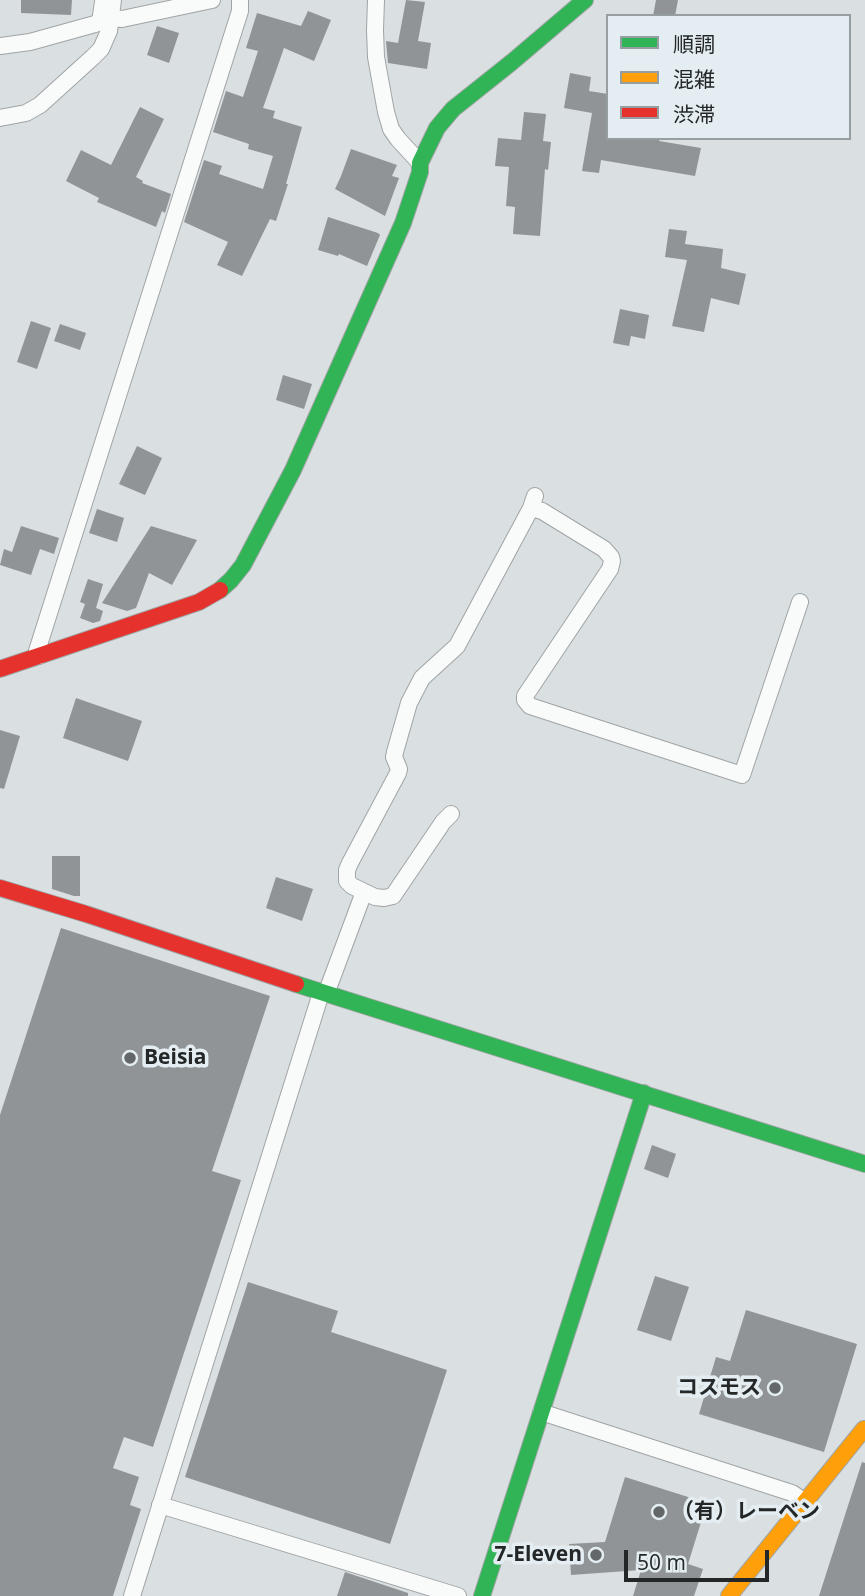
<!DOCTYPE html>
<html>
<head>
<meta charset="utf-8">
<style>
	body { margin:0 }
	#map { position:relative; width:865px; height:1596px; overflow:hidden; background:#dadfe1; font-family:"Open Sans","Noto Sans JP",sans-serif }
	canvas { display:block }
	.legend { position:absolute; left:606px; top:14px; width:245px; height:126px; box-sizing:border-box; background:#e4edf1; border:2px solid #979ea1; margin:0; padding:9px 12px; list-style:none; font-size:21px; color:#232728 }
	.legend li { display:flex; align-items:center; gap:14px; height:35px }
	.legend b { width:35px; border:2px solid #979ea1 }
	.scale { position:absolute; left:624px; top:1550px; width:145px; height:32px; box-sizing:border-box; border:4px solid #232728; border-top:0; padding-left:9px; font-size:21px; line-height:24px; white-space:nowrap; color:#232728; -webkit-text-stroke:5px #e4edf1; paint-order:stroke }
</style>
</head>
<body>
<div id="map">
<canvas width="865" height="1596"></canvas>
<ul class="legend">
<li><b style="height:9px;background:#30b455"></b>順調</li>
<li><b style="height:9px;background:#ff9f0a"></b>混雑</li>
<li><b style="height:9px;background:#e5322d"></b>渋滞</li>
</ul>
<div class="scale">50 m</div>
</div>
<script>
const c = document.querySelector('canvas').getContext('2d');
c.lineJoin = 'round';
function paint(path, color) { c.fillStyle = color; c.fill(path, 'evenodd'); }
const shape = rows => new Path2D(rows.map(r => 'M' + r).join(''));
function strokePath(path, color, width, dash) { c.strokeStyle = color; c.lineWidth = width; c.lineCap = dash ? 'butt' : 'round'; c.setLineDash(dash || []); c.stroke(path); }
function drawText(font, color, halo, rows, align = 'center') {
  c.font = font + ' "Open Sans","Noto Sans JP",sans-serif'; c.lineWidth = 7; c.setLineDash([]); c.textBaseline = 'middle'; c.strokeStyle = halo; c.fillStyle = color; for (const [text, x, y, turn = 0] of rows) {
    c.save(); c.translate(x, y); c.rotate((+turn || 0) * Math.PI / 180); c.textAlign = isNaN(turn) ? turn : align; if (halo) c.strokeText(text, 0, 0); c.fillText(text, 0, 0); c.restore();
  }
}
paint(shape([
	[21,0,72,0,71,15,21,13],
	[406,0,425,2,418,41,431,43,427,69,388,63,386,41,398,43],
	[656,0,678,0,675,16,653,16],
	[308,11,331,20,314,61,284,48,263,108,275,111,273,118,302,127,286,184,288,184,276,221,270,219,242,276,217,265,228,242,184,222,204,160,222,166,219,174,263,189,273,156,248,149,249,144,213,132,226,91,243,97,258,51,246,48,257,13,301,26],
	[157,26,179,33,169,63,147,55],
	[570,73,591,77,589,91,608,94,608,138,660,138,659,141,701,148,695,176,601,160,599,173,582,171,592,113,564,108],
	[140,107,164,119,136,177,143,181,142,183,171,194,165,213,162,211,156,227,97,202,99,198,66,181,81,150,111,165],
	[524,112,546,114,543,141,551,142,548,170,545,169,540,236,513,234,515,207,506,206,509,167,495,166,498,138,521,140],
	[351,149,397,165,392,176,399,178,385,216,335,189,341,176],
	[328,217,378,233,380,235,367,266,339,254,338,256,318,250],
	[669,229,687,231,685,244,723,249,721,268,746,274,739,305,711,298,704,332,672,326,687,260,665,257],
	[620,309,649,315,645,339,631,336,629,346,613,343],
	[31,321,51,328,37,369,17,362],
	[60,324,86,333,80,350,54,341],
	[283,375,312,384,304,409,276,400],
	[137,446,162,458,145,495,119,484],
	[97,509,124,518,117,542,89,533],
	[21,526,59,538,54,554,40,549,31,575,0,565,4,549,12,552],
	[151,526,197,540,172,585,149,573,136,608,127,611,102,603],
	[88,579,103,584,96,608,94,607,103,611,100,621,93,623,80,618,85,604,80,602],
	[76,698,142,721,128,761,63,738],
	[0,730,20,736,4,789,0,788],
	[52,856,80,856,80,896,74,896,52,889],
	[276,877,313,889,302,921,266,908],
	[61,928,270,996,212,1171,241,1180,153,1447,124,1437,113,1468,139,1477,130,1505,141,1509,113,1596,0,1596,0,1115],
	[652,1145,676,1154,668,1178,644,1169],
	[655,1276,689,1287,671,1341,637,1330],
	[248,1282,338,1311,331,1332,447,1370,390,1544,185,1477],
	[746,1310,857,1344,824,1452,699,1414,716,1357,730,1361],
	[862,1462,865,1463,865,1596,819,1596],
	[625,1477,707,1503,688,1564,703,1569,694,1596,633,1596,641,1570,571,1575,569,1544,605,1542],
	[345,1572,408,1593,408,1596,337,1596]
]), '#919496');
const street = shape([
	[376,0,375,30,376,57,386,112,391,129,398,139,420,163],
	[111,18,122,19,212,0],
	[0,46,30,42,95,24,100,22,103,2],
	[0,118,26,113,40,105,93,57,101,49,109,31,113,0],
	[531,508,542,511,604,549,611,557,612,561,610,569,525,696,525,700,530,706,742,775,800,602],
	[39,656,37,651,240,11,240,0],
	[451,814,443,822,393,896,384,898,375,897,352,886,347,881,347,870,350,863,398,773,399,769,394,757,395,752,409,703,422,678,457,646,531,508,535,496],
	[326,994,364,892],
	[541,1412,792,1493,805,1502],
	[160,1505,458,1596],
	[132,1596,321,993]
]);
const fast = shape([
	[220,590,231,580,243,565,293,470,403,223,420,172,420,163,437,128,453,109,512,62,585,0],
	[296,984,865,1164],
	[482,1596,644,1093]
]);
const slow = shape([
	[729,1596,864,1429]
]);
const jam = shape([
	[0,669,199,602,220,590],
	[0,888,86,914,296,984]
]);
strokePath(street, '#a0a4a5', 18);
strokePath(fast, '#a0a4a5', 18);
strokePath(slow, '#a0a4a5', 18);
strokePath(jam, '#a0a4a5', 18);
strokePath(street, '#f9fafa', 16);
strokePath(fast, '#30b455', 16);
strokePath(slow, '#ff9f0a', 16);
strokePath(jam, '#e5322d', 16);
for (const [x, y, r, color] of [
	[130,1058,7,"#636769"],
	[775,1388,7,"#636769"],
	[659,1512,7,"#636769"],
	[596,1555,7,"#636769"]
]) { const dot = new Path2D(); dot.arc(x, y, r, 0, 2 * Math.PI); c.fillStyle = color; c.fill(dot); strokePath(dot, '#e4edf1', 2.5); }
drawText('bold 21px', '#232728', '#e4edf1', [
	["Beisia",144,1058],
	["コスモス",761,1388,"right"],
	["（有）レーベン",673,1512],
	["7-Eleven",582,1555,"right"]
], 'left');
</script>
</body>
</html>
